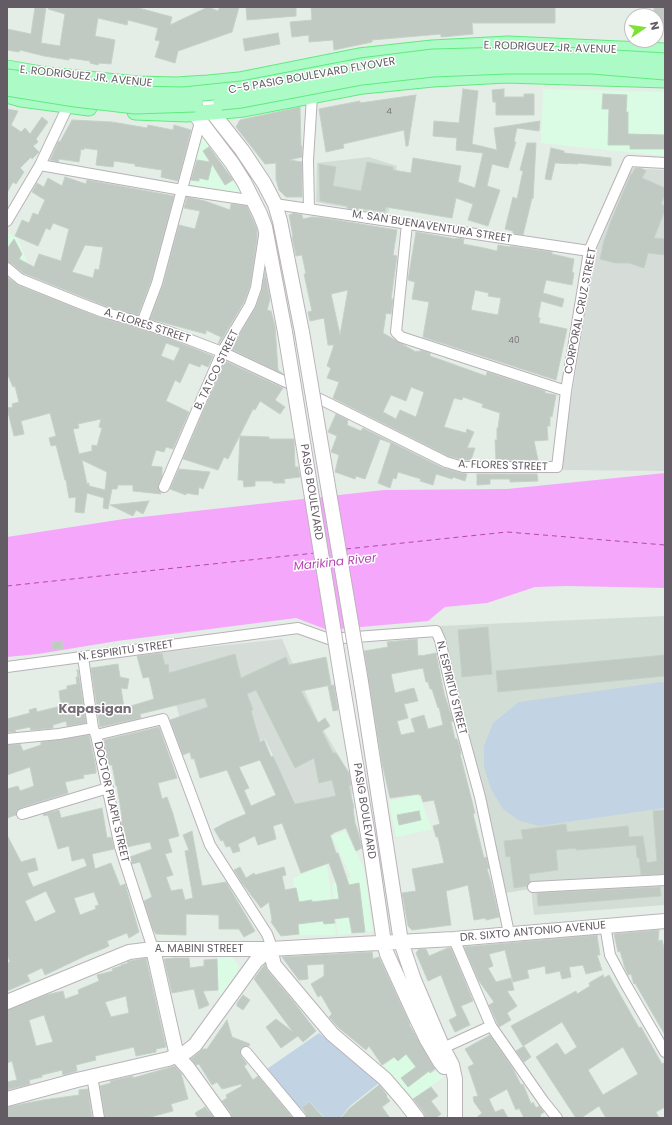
<!DOCTYPE html>
<html>
<head>
<meta charset="utf-8">
<style>
	body { margin:0 }
	#map { position:relative; width:672px; height:1125px; overflow:hidden; background:#e4eee7; font-family:Poppins,sans-serif }
	canvas { display:block }
	.frame { position:absolute; inset:0; border:8px solid #645c64; pointer-events:none }
	.north { position:absolute; left:624px; top:8px; width:40px; height:40px; box-sizing:border-box; background:#fff; border:1px solid #c1bec1; border-radius:50%; rotate:77deg; font-size:11px; font-weight:700; line-height:16px; text-align:center; color:#645c64 }
	.north::after { content:''; display:block; margin:auto; width:14px; height:18px; background:#7fe137; clip-path:polygon(50% 0,100% 100%,50% 72%,0 100%) }
</style>
</head>
<body>
<div id="map">
<canvas width="672" height="1125"></canvas>
<div class="frame"></div>
<div class="north">N</div>
</div>
<script>
const c = document.querySelector('canvas').getContext('2d');
c.lineJoin = 'round';
function paint(path, color) { c.fillStyle = color; c.fill(path, 'evenodd'); }
const shape = rows => new Path2D(rows.map(r => 'M' + r).join(''));
function strokePath(path, color, width, dash) { c.strokeStyle = color; c.lineWidth = width; c.lineCap = dash ? 'butt' : 'round'; c.setLineDash(dash || []); c.stroke(path); }
function drawText(font, color, halo, rows, align = 'center') {
  c.font = font + ' Poppins,sans-serif'; c.lineWidth = 3; c.setLineDash([]); c.textBaseline = 'middle'; c.strokeStyle = halo; c.fillStyle = color; for (const [text, x, y, turn = 0] of rows) {
    c.save(); c.translate(x, y); c.rotate((+turn || 0) * Math.PI / 180); c.textAlign = isNaN(turn) ? turn : align; if (halo) c.strokeText(text, 0, 0); c.fillText(text, 0, 0); c.restore();
  }
}
paint(shape([
	[543,89,665,92,665,156,541,143],
	[199,133,205,133,228,165,243,194,188,186],
	[7,232,18,239,28,264,21,275,7,267],
	[419,795,432,829,396,837,389,801],
	[345,831,364,868,373,931,338,935,332,884,351,877,332,836],
	[327,864,336,935,300,935,293,878],
	[217,957,232,957,240,967,222,994,219,994],
	[410,1045,430,1074,439,1070,444,1077,413,1099,384,1066]
]), '#dbfce4');
paint(shape([
	[631,168,665,170,665,471,560,470,594,256],
	[282,639,317,719,349,773,353,794,296,804,265,739,191,760,162,652]
]), '#d6ddd8');
paint(shape([
	[369,157,397,166,388,215,316,202,317,163],
	[665,616,665,905,534,915,531,889,505,893,440,626]
]), '#d2ded5');
paint(shape([
	[662,682,665,683,665,808,539,826,520,821,503,809,491,789,484,767,484,746,493,723,519,702],
	[319,1033,379,1083,350,1106,340,1118,325,1118,309,1101,298,1112,264,1071]
]), '#c2d3e4');
paint(shape([
	[665,473,665,588,567,586,535,587,487,603,445,607,428,621,328,630,296,618,117,641,38,654,7,657,7,537,124,519,384,490,507,489]
]), '#f5a7fb');
strokePath(shape([
	[346,549,507,532,665,545],
	[7,586,315,553]
]), '#b547b3', 1, [5, 4]);
const building = shape([
	[35,7,46,7,41,43,60,46,65,14,48,9,49,7,135,7,172,17,170,25,208,7,218,11,220,7,239,7,232,32,178,51,175,63,155,57,160,41,155,40,158,28,128,20,127,25,98,18,95,36,115,40,111,64,99,63,98,65,90,63,90,61,69,58,69,60,44,56,20,50,19,52,7,50,7,29,31,34,35,7],
	[246,7,296,7,296,16,247,20,246,7],
	[311,7,555,7,555,23,472,23,473,34,441,37,441,34,372,40,372,42,334,50,333,40,309,42,309,35,292,37,290,22,312,20,311,7],
	[654,7,665,7,665,29,656,29,656,16,654,16,654,7],
	[278,33,280,44,245,51,243,39,278,33],
	[463,89,478,91,472,144,497,150,494,128,540,121,539,131,517,128,514,142,516,142,508,168,492,164,487,186,500,190,488,226,468,220,473,204,456,198,452,218,386,207,385,212,358,208,357,210,347,208,347,206,320,201,319,164,336,167,333,186,361,191,367,162,393,167,393,170,411,173,413,158,461,166,458,182,475,188,483,153,456,150,457,138,433,136,434,121,459,123,463,89],
	[504,89,504,97,524,97,524,94,534,94,534,115,496,115,496,102,493,102,492,90,504,89],
	[603,94,627,95,626,112,628,112,628,134,665,135,665,149,630,149,630,145,608,145,609,109,602,109,603,94],
	[416,95,408,146,406,146,404,130,343,144,344,148,326,152,319,109,360,101,360,103,416,95],
	[300,107,301,146,302,146,302,157,289,160,302,162,302,197,286,197,279,190,276,179,276,163,265,164,236,127,240,120,300,107],
	[7,109,18,111,11,125,21,132,25,128,30,134,42,117,48,122,36,139,38,142,33,146,39,152,32,159,31,157,20,168,24,172,16,184,13,182,7,193,7,109],
	[72,120,112,122,147,128,148,125,173,130,174,125,191,130,178,181,161,177,162,170,135,166,135,164,114,161,113,167,96,165,98,150,84,148,84,150,81,149,79,162,59,159,58,162,51,160,50,160,58,142,59,141,60,142,72,120],
	[527,143,536,143,533,199,532,198,523,235,513,233,513,231,505,229,513,197,517,199,523,171,520,170,527,143],
	[209,147,233,180,225,185,212,164,208,180,199,178,199,181,191,180,197,160,210,162,203,151,209,147],
	[551,148,564,151,564,153,611,158,611,166,578,163,578,164,555,163,551,180,545,179,551,148],
	[635,168,641,168,646,171,642,178,665,188,665,194,661,204,665,206,665,210,654,238,665,239,665,255,648,253,644,268,629,263,615,263,600,259,604,241,611,221,631,174,632,174,635,168],
	[65,177,86,184,87,180,174,196,151,281,138,315,105,306,23,273,11,263,7,262,7,249,14,239,22,254,19,259,34,267,39,254,61,261,69,229,53,223,50,230,46,228,38,246,15,236,22,220,29,223,33,213,38,215,45,200,32,192,37,183,44,187,48,178,62,186,65,177],
	[85,245,103,247,99,270,95,269,93,278,72,272,85,245],
	[187,197,205,201,230,210,231,204,247,206,257,229,257,239,250,286,244,302,219,344,218,344,221,337,206,330,206,334,150,319,163,285,179,225,195,229,200,211,184,208,187,197],
	[294,213,302,215,303,219,312,217,324,218,397,230,393,255,397,256,391,299,393,299,391,314,386,313,383,333,416,352,417,351,420,352,420,350,430,353,430,356,486,376,487,372,545,391,545,393,556,395,552,417,550,416,550,426,547,426,548,440,534,441,538,460,496,460,495,440,497,440,497,428,498,428,500,413,482,407,483,404,463,397,462,400,454,398,444,427,466,433,467,429,474,432,467,448,475,448,471,460,464,460,448,456,333,398,339,382,327,378,331,368,327,366,334,345,328,345,324,318,310,321,308,312,312,311,304,274,306,274,302,255,296,256,292,237,293,236,289,215,294,213],
	[348,290,340,335,331,294,348,290],
	[411,387,424,392,416,417,400,410,396,419,383,412,391,395,406,401,411,387],
	[416,232,456,239,456,238,464,239,463,244,484,248,497,251,498,245,510,247,510,246,552,252,552,254,574,259,572,272,574,273,572,285,546,280,543,293,564,299,562,307,541,301,538,317,540,318,539,323,567,329,556,380,423,337,429,302,412,299,415,282,408,280,416,232],
	[475,290,489,293,488,296,501,298,498,315,471,310,475,290],
	[265,272,270,299,267,310,271,311,275,326,278,370,283,374,231,349,256,307,262,289,265,272],
	[7,277,18,285,101,318,131,326,173,340,213,356,208,367,201,364,200,367,189,363,180,383,175,380,166,401,189,412,173,449,166,447,164,452,156,450,151,466,162,467,162,476,158,487,161,494,133,491,133,485,118,485,117,489,112,489,108,509,103,508,104,498,87,493,84,513,75,512,76,497,69,498,66,480,65,480,56,445,51,446,49,438,56,436,50,413,21,421,24,434,14,436,7,408,13,407,12,404,19,402,15,386,13,387,7,373,7,277],
	[166,343,180,348,174,361,161,356,166,343],
	[101,419,99,427,102,428,97,446,92,445,92,451,79,454,73,429,79,428,78,424,101,419],
	[82,460,107,472,105,490,89,486,89,483,87,484,82,460],
	[225,361,283,388,275,400,285,407,280,414,260,401,255,410,253,409,228,459,224,457,218,470,183,459,225,361],
	[336,414,348,420,347,425,361,431,363,428,443,468,461,473,467,474,465,481,453,477,452,479,436,474,433,485,420,481,421,479,398,472,396,479,393,478,390,488,378,483,391,443,380,439,365,479,356,476,355,479,335,472,339,455,331,452,337,436,328,432,336,414],
	[240,436,269,437,269,439,294,439,295,467,298,467,300,477,284,479,285,483,273,483,273,481,255,481,255,486,244,487,243,480,238,480,240,436],
	[179,469,210,472,203,489,199,487,198,495,186,493,186,495,170,489,179,469],
	[477,474,537,474,538,481,510,482,510,479,490,479,490,484,477,485,477,474],
	[149,501,143,514,136,510,133,516,110,505,149,501],
	[488,627,492,674,462,677,458,630,488,627],
	[417,639,418,656,421,655,421,656,436,653,444,693,453,721,451,722,455,739,457,739,460,748,461,754,460,754,475,813,473,814,484,858,486,857,489,868,487,869,491,882,499,917,486,920,486,918,474,920,468,885,446,891,451,925,412,930,408,926,402,893,416,891,412,869,444,863,438,837,436,837,433,826,440,824,434,800,423,802,421,795,419,795,419,794,390,798,382,763,364,651,388,647,387,642,417,639],
	[423,668,426,682,428,682,430,689,432,689,438,708,439,707,443,725,428,729,424,715,411,719,415,732,401,735,397,721,408,718,404,704,418,701,414,688,395,693,391,674,423,668],
	[62,641,63,649,53,650,52,642,62,641],
	[162,653,165,665,168,664,169,673,235,654,241,678,286,657,289,665,326,657,331,685,301,691,318,723,325,718,330,726,322,731,333,753,336,753,349,773,351,785,349,786,354,808,353,809,355,823,359,835,362,848,356,851,346,828,333,833,333,834,330,835,336,853,338,853,349,885,359,883,365,932,352,933,349,917,334,919,335,923,324,924,323,921,298,924,299,934,281,936,271,922,272,920,269,902,261,908,242,883,234,870,240,867,246,878,254,873,255,875,284,867,286,875,282,876,285,890,296,888,299,902,312,900,312,902,339,899,337,885,329,863,301,873,282,823,273,826,276,839,258,845,255,836,238,844,240,851,233,853,230,846,226,847,223,840,221,841,214,829,227,822,246,814,227,770,200,778,194,758,192,759,190,752,183,755,170,720,208,707,205,698,140,714,141,718,100,727,91,668,118,664,120,677,129,679,127,689,121,688,124,708,154,699,149,677,143,678,137,656,162,653],
	[256,690,295,768,314,758,319,783,332,780,336,796,295,804,273,756,271,757,264,740,260,742,251,711,253,710,247,694,256,690],
	[260,760,276,795,251,806,244,790,249,788,239,767,260,760],
	[665,655,665,676,498,692,496,671,665,655],
	[77,670,78,670,86,723,67,726,66,721,53,725,53,728,31,730,30,727,15,730,16,732,7,732,7,719,30,713,29,710,36,708,37,712,61,706,59,691,67,689,67,686,77,684,76,677,78,677,77,670],
	[334,685,338,710,333,711,328,686,334,685],
	[159,727,177,778,158,783,162,799,167,797,173,814,179,836,168,839,172,852,165,854,173,875,166,877,171,891,182,889,185,900,193,898,185,851,189,850,183,835,192,831,202,886,226,882,255,931,244,937,239,929,219,929,219,915,186,914,186,935,156,934,153,929,144,901,152,897,140,862,132,864,130,857,152,849,150,842,127,847,120,817,122,817,117,786,116,786,112,765,109,765,104,740,159,727],
	[89,735,96,768,96,773,83,775,84,778,65,782,68,793,20,808,17,810,16,815,7,818,7,789,18,786,20,791,34,786,30,767,7,775,7,745,20,744,23,751,41,745,41,742,89,735],
	[102,808,107,838,111,837,114,849,92,854,95,869,111,863,120,886,125,884,139,932,129,938,127,933,107,941,109,946,105,948,87,955,45,975,42,968,27,975,30,981,7,991,7,963,10,962,7,954,7,835,21,862,35,858,38,870,27,873,33,887,87,866,84,858,72,861,69,846,58,849,48,815,44,816,43,814,59,810,61,818,102,808],
	[46,891,56,912,35,922,25,901,46,891],
	[94,892,99,905,95,906,96,909,80,915,74,898,94,892],
	[665,810,665,874,641,875,639,858,637,858,636,845,576,850,576,848,556,850,558,870,529,874,530,881,527,886,514,888,510,856,506,857,504,841,523,839,521,830,566,824,567,832,628,826,629,837,643,836,647,863,657,861,653,811,665,810],
	[419,811,421,820,399,825,397,815,419,811],
	[660,887,661,896,538,906,537,893,660,887],
	[659,930,658,941,662,940,665,952,665,1035,635,983,634,984,631,974,628,975,625,968,620,951,618,952,614,934,659,930],
	[597,935,600,955,597,955,602,970,586,974,583,965,569,967,571,977,562,979,560,971,546,974,545,966,527,970,529,978,513,982,505,950,489,954,493,966,488,968,496,982,511,978,514,990,507,991,517,1006,507,1013,511,1020,499,1027,489,1005,494,1002,479,981,464,947,597,935],
	[448,948,451,948,473,1001,461,1006,470,1025,455,1032,449,1020,457,1016,441,975,428,981,416,953,419,949,426,949,429,956,448,948],
	[372,952,373,959,379,957,410,1024,409,1024,435,1069,430,1073,429,1071,408,1087,401,1078,416,1067,406,1054,398,1061,394,1057,382,1065,369,1046,366,1050,339,1028,329,1017,332,1014,321,995,318,997,311,984,324,976,324,964,307,965,308,979,299,980,282,957,372,952],
	[146,958,166,1047,156,1049,156,1052,136,1056,134,1047,95,1056,96,1060,76,1065,77,1071,63,1075,62,1070,42,1075,42,1077,29,1080,30,1084,7,1090,7,1082,17,1080,12,1061,7,1063,7,1010,46,995,63,991,65,999,79,994,78,990,99,981,97,975,113,971,112,969,121,966,121,965,128,963,127,962,130,961,146,958],
	[126,996,129,1013,111,1017,105,1002,126,996],
	[44,1015,53,1042,36,1046,29,1020,44,1015],
	[175,958,189,958,190,968,204,966,204,960,217,959,218,990,203,991,209,1005,199,1009,194,989,172,993,164,959,175,958],
	[265,964,267,970,293,1001,316,1031,303,1042,298,1036,281,1048,266,1027,276,1019,293,1032,254,979,265,964],
	[603,975,604,978,609,975,639,1028,641,1027,662,1064,665,1062,665,1107,656,1112,659,1118,606,1118,599,1106,581,1118,576,1118,536,1057,557,1043,565,1055,577,1047,562,1022,523,1046,511,1026,576,991,577,994,590,986,589,983,603,975],
	[623,1047,638,1074,603,1095,588,1070,623,1047],
	[243,995,250,1000,243,1010,237,1006,237,1003,243,995],
	[227,1020,232,1037,250,1044,249,1046,245,1046,242,1047,240,1050,241,1056,247,1064,244,1066,253,1080,258,1076,293,1118,232,1118,231,1113,222,1101,227,1098,226,1095,242,1086,241,1084,222,1089,217,1082,212,1085,199,1064,196,1065,192,1060,191,1059,203,1049,207,1049,227,1020],
	[490,1035,513,1069,521,1085,523,1084,531,1104,533,1102,536,1108,539,1106,544,1112,540,1115,541,1118,524,1118,519,1108,516,1110,507,1089,489,1099,495,1112,503,1109,508,1118,476,1118,482,1113,474,1102,473,1097,478,1096,468,1067,474,1064,465,1049,490,1035],
	[524,1046,531,1057,524,1062,516,1051,524,1046],
	[175,1066,181,1073,188,1099,171,1104,173,1111,147,1118,105,1118,100,1086,111,1083,110,1081,133,1076,133,1078,175,1066],
	[379,1085,387,1095,386,1096,390,1101,382,1107,390,1118,341,1118,350,1108,379,1085],
	[431,1087,438,1096,431,1101,441,1114,436,1118,426,1118,424,1113,413,1099,431,1087],
	[88,1089,92,1118,7,1118,7,1107,43,1100,79,1095,79,1090,88,1089],
	[309,1102,324,1118,307,1118,306,1114,302,1108,309,1102],
	[205,1107,214,1118,198,1118,195,1113,205,1107]
]);
paint(building, '#c0c9c2');
strokePath(building, '#c3d2c6', 1);
const street = shape([
	[40,165,182,190,255,201],
	[275,204,589,251],
	[309,208,308,160,312,96],
	[7,221,40,165,68,106],
	[407,224,396,332,401,337,566,391],
	[7,268,20,279,77,302,103,312,133,320,175,334,222,352,288,383],
	[142,323,157,283,200,122],
	[320,399,446,462,463,467,557,467,566,391,589,251,629,161,665,163],
	[164,487,222,352,250,305,256,288,264,236],
	[83,657,93,728,96,735,120,847,153,949],
	[7,667,298,628,329,639,436,631,440,640,455,705,480,797,509,933],
	[96,735,163,719,210,845,267,934,270,942,270,949],
	[7,739,59,734,93,728],
	[22,814,108,788],
	[533,887,665,880],
	[605,925,610,955,625,983,665,1052],
	[454,939,491,1026,544,1102,557,1118],
	[443,1048,491,1026],
	[246,1052,301,1118],
	[92,1076,99,1118]
]);
const secondary = shape([
	[205,84,212,112,242,150,264,183,275,204,280,221,302,332],
	[193,104,194,113,232,163,244,182,260,214,265,227,285,332],
	[361,682,401,942,414,980,443,1048,452,1065,455,1079,455,1118],
	[343,688,370,847,384,943,387,954,414,1013,427,1040,440,1062,444,1067],
	[153,949,177,1056,188,1068,224,1118],
	[270,949,274,965,332,1034,385,1079,404,1101,417,1118],
	[7,1002,129,952,153,949,270,949,341,945,454,939,665,921],
	[7,1099,77,1080,168,1059,186,1052,195,1045,256,961,270,949]
]);
const primary = shape([
	[7,68,47,75,137,84,176,85,208,83,239,80,359,56,432,48,508,44,665,51],
	[7,95,21,99,89,108],
	[135,112,186,114,212,112,244,109,363,86,433,79,506,75,665,80]
]);
strokePath(street, '#b9b1b8', 12);
strokePath(secondary, '#bbb3ba', 16);
strokePath(primary, '#60eb7f', 17);
strokePath(street, '#fff', 10);
strokePath(secondary, '#fff', 14);
strokePath(primary, '#acfbc7', 15);
const secondaryBridge = shape([
	[285,332,343,688],
	[302,332,361,682]
]);
const primaryBridge = shape([
	[7,77,135,94,184,95,241,89,361,66,433,57,548,54,665,61],
	[7,88,75,99,135,106,195,104],
	[221,102,242,100,362,77,433,69,507,66,592,66,665,72]
]);
strokePath(secondaryBridge, '#bbb3ba', 16, []);
strokePath(primaryBridge, '#60eb7f', 17, []);
strokePath(secondaryBridge, '#fff', 14);
strokePath(primaryBridge, '#acfbc7', 15);
drawText('9px', '#7b777c', null, [
	["4",389,112],
	["40",514,341]
]);
drawText('11px', '#645c64', '#fff', [
	["E. RODRIGUEZ JR. AVENUE",550,48,2],
	["C-5 PASIG BOULEVARD FLYOVER",312,76,-10],
	["E. RODRIGUEZ JR. AVENUE",86,77,6],
	["M. SAN BUENAVENTURA STREET",432,227,9],
	["CORPORAL CRUZ STREET",581,311,-79],
	["A. FLORES STREET",147,326,18],
	["B. TATCO STREET",217,370,-64],
	["A. FLORES STREET",503,466,2],
	["PASIG BOULEVARD",311,492,81],
	["N. ESPIRITU STREET",126,651,-8],
	["N. ESPIRITU STREET",451,688,76],
	["DOCTOR PILAPIL STREET",111,802,77],
	["PASIG BOULEVARD",364,811,81],
	["DR. SIXTO ANTONIO AVENUE",533,932,-5],
	["A. MABINI STREET",199,949]
]);
drawText('italic 12px', '#b547b3', '#fff', [
	["Marikina River",335,563,-6]
]);
drawText('bold 13px', '#766d76', '#fff', [
	["Kapasigan",95,710]
]);
</script>
</body>
</html>
